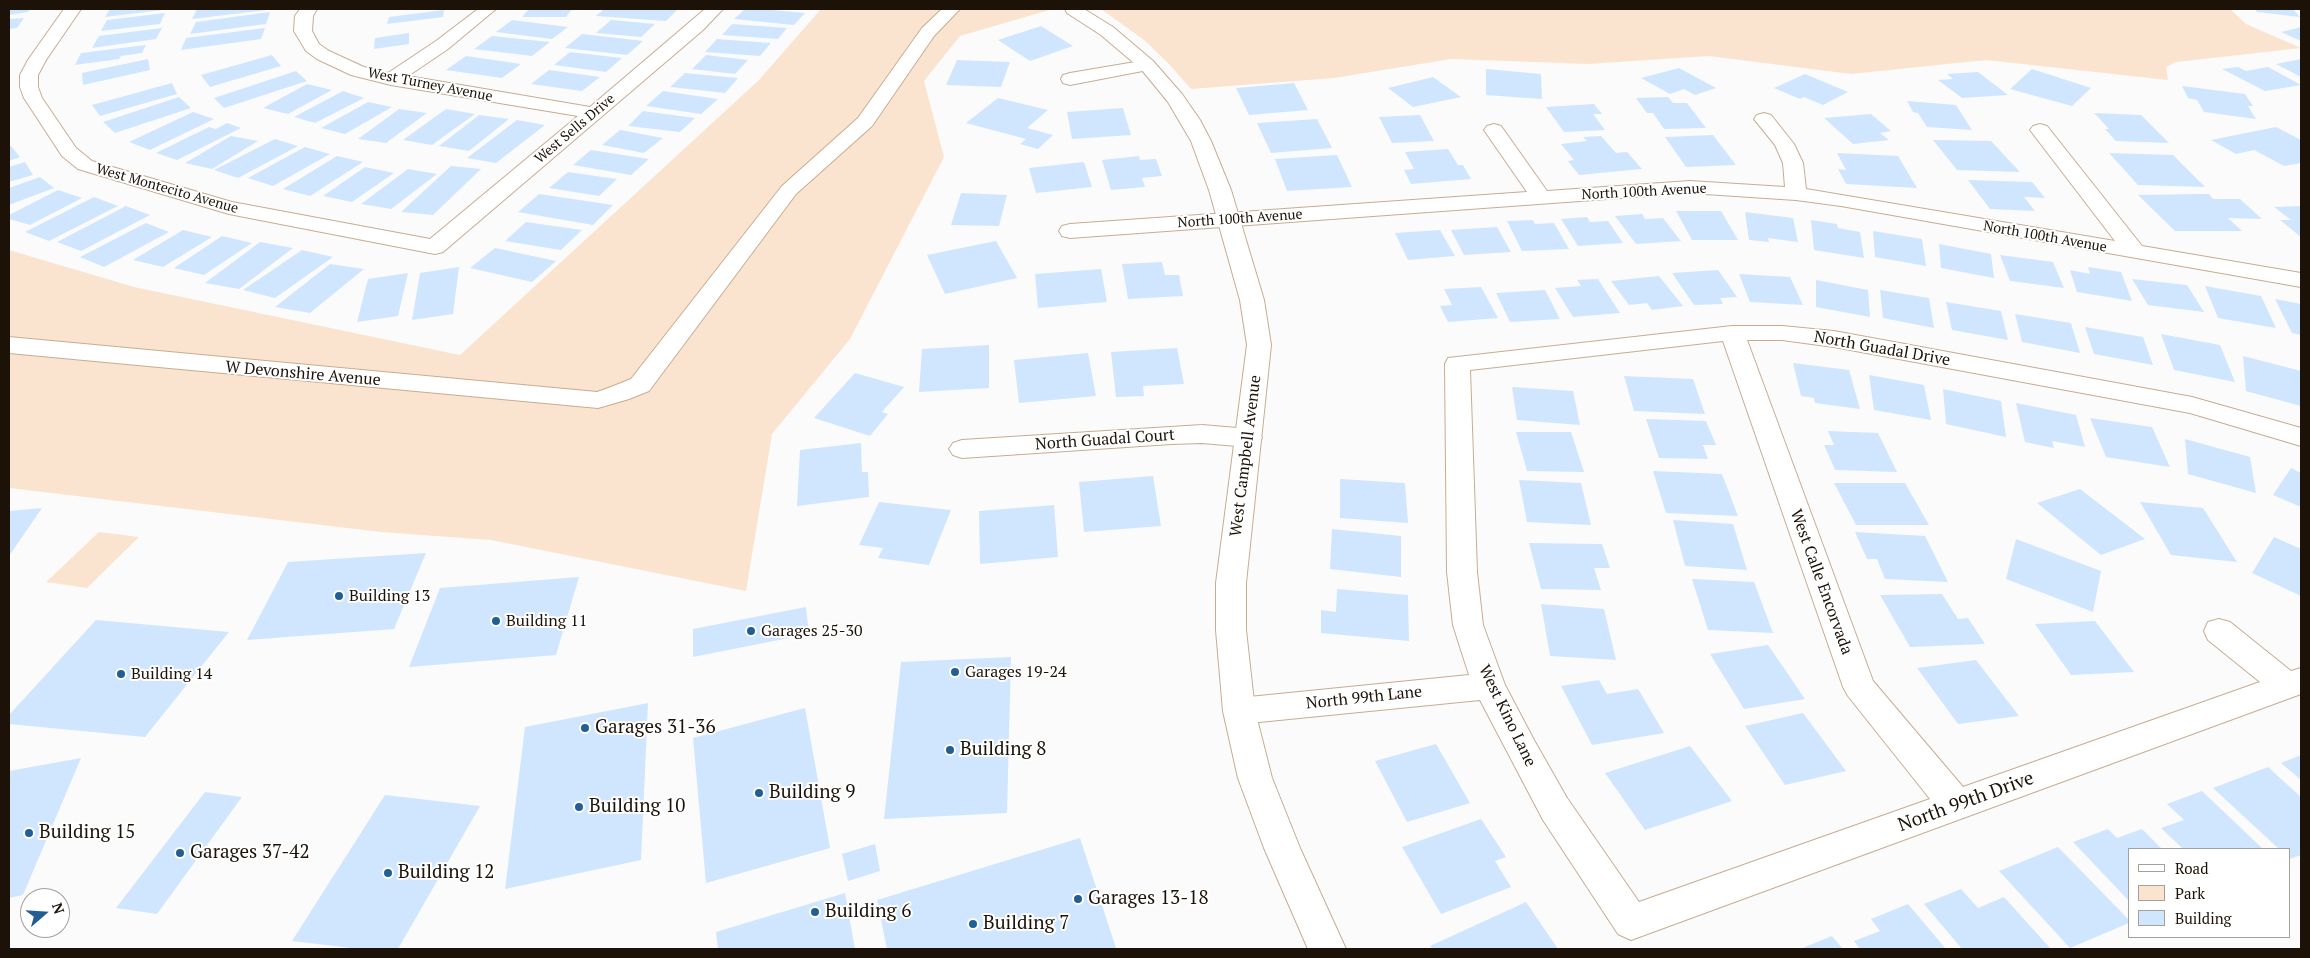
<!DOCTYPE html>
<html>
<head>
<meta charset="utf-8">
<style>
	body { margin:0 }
	#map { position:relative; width:2310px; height:958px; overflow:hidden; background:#fbfbfb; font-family:"PT Serif",serif }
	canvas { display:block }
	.frame { position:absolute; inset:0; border:10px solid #1c1208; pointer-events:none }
	.legend { position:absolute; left:2128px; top:848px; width:162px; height:90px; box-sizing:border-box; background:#fff; border:1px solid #a4a09c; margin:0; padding:6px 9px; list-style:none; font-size:15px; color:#1c1208 }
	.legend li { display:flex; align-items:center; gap:10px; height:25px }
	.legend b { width:25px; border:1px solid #a4a09c }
	.north { position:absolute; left:20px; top:888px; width:50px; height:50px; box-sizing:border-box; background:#fff; border:1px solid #a4a09c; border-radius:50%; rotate:71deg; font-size:14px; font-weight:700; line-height:20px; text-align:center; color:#1c1208 }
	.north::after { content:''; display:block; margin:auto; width:18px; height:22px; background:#215e94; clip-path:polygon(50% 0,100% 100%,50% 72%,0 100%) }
</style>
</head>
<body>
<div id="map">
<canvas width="2310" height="958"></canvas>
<div class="frame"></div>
<ul class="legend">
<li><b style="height:6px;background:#fff"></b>Road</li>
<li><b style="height:14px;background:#fbe4cf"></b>Park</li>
<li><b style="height:14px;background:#d0e6fe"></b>Building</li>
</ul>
<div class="north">N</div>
</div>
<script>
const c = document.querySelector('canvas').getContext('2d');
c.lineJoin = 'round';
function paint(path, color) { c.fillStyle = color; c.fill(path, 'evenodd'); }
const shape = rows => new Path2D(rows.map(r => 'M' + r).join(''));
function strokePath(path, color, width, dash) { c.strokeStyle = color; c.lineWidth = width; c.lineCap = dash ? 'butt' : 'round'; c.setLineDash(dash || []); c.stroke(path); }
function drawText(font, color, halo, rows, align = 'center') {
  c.font = font + ' "PT Serif",serif'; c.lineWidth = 4; c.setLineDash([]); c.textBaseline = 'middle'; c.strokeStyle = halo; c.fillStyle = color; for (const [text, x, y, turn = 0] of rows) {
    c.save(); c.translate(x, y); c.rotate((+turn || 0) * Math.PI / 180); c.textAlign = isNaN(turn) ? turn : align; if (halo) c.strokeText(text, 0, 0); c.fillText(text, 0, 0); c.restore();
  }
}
paint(shape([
	[821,9,1053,9,960,36,924,81,944,157,850,339,772,434,746,591,491,540,381,532,9,488,9,250,134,287,460,355,759,80],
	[1101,9,2230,9,2246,24,2301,48,2176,62,2166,67,2168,80,1986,60,1851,74,1709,56,1588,64,1451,59,1334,78,1191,89,1168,63,1144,40],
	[99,532,139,537,87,588,46,582]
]), '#fbe4cf');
paint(shape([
	[9,9,30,9,28,12,9,15],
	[110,9,162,9,162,10,105,17],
	[197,9,267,9,267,10,192,19],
	[529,9,572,9,566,17,522,17],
	[604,9,678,9,666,21,596,16],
	[745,9,761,9,805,13,794,25,734,19],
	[2255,9,2293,9,2300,17,2257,12],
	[444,10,443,17,387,24,389,17],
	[270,12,266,24,190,34,196,22],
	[165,13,160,24,101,31,107,20],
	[24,18,17,28,9,29,9,19],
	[512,20,568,27,552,39,496,32],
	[611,20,655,24,641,37,596,33],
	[732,24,787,28,778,39,722,35],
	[1041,26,1073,46,1030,61,998,40],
	[2301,27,2301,41,2281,32],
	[162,28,156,39,92,48,99,36],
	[265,28,261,39,181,50,186,38],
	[409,33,409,44,374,49,375,38],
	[582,34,643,41,627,55,565,48],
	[492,36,550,42,532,56,474,49],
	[717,39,771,43,760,56,705,52],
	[146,45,142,53,121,56,119,59,75,65,81,53],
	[570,52,622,58,606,72,554,65],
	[272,55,281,66,210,87,201,75],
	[706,55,748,60,735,74,692,69],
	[466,56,521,64,502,78,446,70],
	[148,59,150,70,83,85,82,73],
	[2301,59,2301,77,2276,64],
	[957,60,1010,62,1001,87,946,85],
	[2238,67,2246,71,2268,67,2301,85,2265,91,2222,69],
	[1679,68,1716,88,1695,95,1684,89,1670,94,1641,78],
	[1486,69,1541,74,1542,99,1486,95],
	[2032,69,2091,88,2072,106,2010,89],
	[549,70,600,77,582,91,531,84],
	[296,71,307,81,224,108,214,98],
	[1978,72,2008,95,1962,98,1938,80,1953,79,1947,74],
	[685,73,738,78,725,93,670,87],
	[1805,74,1848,92,1823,105,1804,97,1800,99,1774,88],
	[1433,77,1461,97,1413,107,1388,88],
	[172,83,177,94,100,116,92,105],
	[1294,83,1308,110,1249,115,1236,88],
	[307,84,332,90,288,114,263,108],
	[2182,86,2245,94,2253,106,2248,106,2256,119,2204,112,2197,100,2188,98],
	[343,91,364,98,315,123,294,117],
	[663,91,718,99,701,114,646,106],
	[179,97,191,108,115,133,103,122],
	[1668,97,1673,103,1687,103,1706,128,1664,129,1653,113,1647,113,1636,98],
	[998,98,1048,110,1027,128,1053,135,1038,149,1020,144,1026,139,966,123],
	[1907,101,1956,105,1972,130,1927,127,1918,113,1913,112],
	[368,102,392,107,345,134,321,128],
	[1594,104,1602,114,1593,114,1605,130,1564,132,1546,107],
	[1123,108,1131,135,1072,139,1067,112],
	[399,109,427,113,386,143,358,139],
	[446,109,475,114,432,145,403,140],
	[643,111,695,118,680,132,628,126],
	[193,112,214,119,150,150,129,142],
	[2094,113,2141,115,2169,143,2116,141,2105,129,2109,129],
	[1871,114,1891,131,1880,133,1889,140,1853,144,1824,118],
	[479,115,509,119,469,151,439,146],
	[1420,115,1434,141,1392,143,1379,117],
	[1317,119,1332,148,1271,153,1257,123],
	[517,120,545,125,496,163,467,158],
	[227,123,241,128,177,160,156,153,209,127,216,129],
	[2276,127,2301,140,2301,163,2284,166,2254,150,2236,154,2211,140],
	[620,130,663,138,644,153,602,145],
	[1713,135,1736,165,1686,167,1665,137],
	[231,136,258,141,212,169,185,163],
	[1601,136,1616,153,1627,152,1642,169,1579,175,1568,161,1574,160,1561,144,1587,141,1583,137],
	[275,139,298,146,238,178,214,170],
	[1933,140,1991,141,2020,172,1957,170],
	[11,146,20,157,9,161,9,147],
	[305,147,330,154,273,186,248,178],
	[1448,149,1458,165,1463,165,1471,179,1411,184,1404,170,1414,169,1405,152],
	[591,150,649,159,631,175,573,165],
	[1837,153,1898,156,1917,188,1846,184,1838,169,1846,170],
	[2109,153,2173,155,2205,187,2138,185],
	[1337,155,1352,187,1287,191,1275,159],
	[337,156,363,162,310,196,283,189],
	[1139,156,1140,160,1156,159,1162,176,1142,178,1145,187,1111,190,1102,160],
	[25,162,33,175,9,182,9,167],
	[1084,162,1092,187,1036,193,1029,168],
	[451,166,481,169,433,215,401,212],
	[365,167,394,173,352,202,323,196],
	[408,169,437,174,391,209,361,204],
	[568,172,617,179,599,196,549,188],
	[40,177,54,188,9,205,9,188],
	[1968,180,2032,182,2045,198,2024,197,2035,211,1990,209],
	[58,190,82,198,30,225,9,219,9,215],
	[961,193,1007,195,999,226,951,225],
	[539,194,613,205,593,225,518,212],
	[2199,194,2209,194,2213,199,2240,199,2262,219,2228,218,2242,231,2175,231,2138,195],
	[94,197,118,206,49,241,25,232],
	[126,206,150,215,81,251,57,242],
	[2301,206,2301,237,2280,220,2291,220,2274,207],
	[1676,211,1721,211,1738,240,1692,240],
	[1745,212,1793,218,1798,242,1768,238,1769,242,1749,240],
	[1642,214,1645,219,1663,218,1681,241,1636,244,1615,216],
	[1587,217,1590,222,1608,221,1623,243,1578,246,1561,219],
	[1533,220,1535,224,1554,223,1569,249,1522,251,1507,221],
	[1811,220,1837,224,1838,228,1860,232,1864,258,1814,250],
	[526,222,582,230,561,250,505,241],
	[146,223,169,232,104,267,80,257],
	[1497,227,1511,252,1464,255,1451,230],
	[183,230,212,237,163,267,133,260],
	[1440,230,1455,256,1408,260,1395,233],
	[1873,231,1922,239,1926,266,1875,257],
	[222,236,252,243,204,275,174,268],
	[996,241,1017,278,945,294,927,255],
	[260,242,293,248,239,289,205,283],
	[1939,244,1991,254,1994,278,1941,268],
	[495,248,556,261,532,282,470,268],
	[302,250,333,257,275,298,243,290],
	[2000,255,2053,262,2064,288,2010,281],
	[1162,262,1165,275,1179,275,1183,296,1128,299,1122,264],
	[330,264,364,269,310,313,275,307],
	[459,267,453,314,412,320,420,273],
	[2088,267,2121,272,2132,301,2077,292,2070,270,2090,274],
	[1101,269,1107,302,1038,308,1035,274],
	[1718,270,1737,297,1720,298,1723,304,1694,305,1672,273],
	[408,273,398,316,357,322,368,279],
	[1739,274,1790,277,1803,305,1750,302],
	[1659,276,1683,306,1652,310,1647,303,1629,305,1611,281],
	[1598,279,1620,313,1573,317,1555,288,1581,286,1577,280],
	[2132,279,2187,285,2204,312,2148,305],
	[1816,280,1868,290,1870,317,1816,307],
	[2205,286,2261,296,2276,328,2218,318],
	[1481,287,1498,318,1448,322,1440,306,1452,305,1444,289],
	[1545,290,1560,319,1510,322,1496,293],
	[1880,290,1929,298,1934,328,1883,318],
	[2275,299,2301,304,2301,335,2292,333],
	[1946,302,2001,311,2008,340,1952,330],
	[2015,314,2071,323,2080,353,2022,342],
	[2085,327,2143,337,2153,365,2094,354],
	[2161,334,2220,345,2235,382,2174,370],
	[989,345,989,388,919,392,922,349],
	[1177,348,1184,384,1143,386,1144,396,1116,397,1111,352],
	[1088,353,1096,396,1019,403,1014,360],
	[2243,356,2301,371,2301,406,2246,391],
	[1793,363,1849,370,1860,409,1815,403,1814,398,1801,396],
	[855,373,904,387,882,412,888,414,870,436,814,418],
	[1869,375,1924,385,1931,420,1874,410],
	[1624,376,1693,379,1705,414,1634,411],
	[1512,387,1573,391,1580,425,1517,420],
	[1943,389,2001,401,2006,437,1946,424],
	[2016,403,2076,415,2085,447,2052,441,2054,448,2025,442],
	[2090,418,2152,427,2170,467,2106,457],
	[1646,419,1706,421,1716,445,1703,445,1708,459,1659,458],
	[1828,431,1878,433,1897,472,1835,470,1824,445,1834,445],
	[1516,432,1571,432,1584,472,1527,471],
	[2185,439,2250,457,2256,493,2188,474],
	[861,443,862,472,868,472,869,497,797,506,800,450],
	[2291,468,2301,473,2301,507,2273,495],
	[1653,471,1722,474,1738,516,1666,513],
	[1153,476,1161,526,1084,532,1079,482],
	[1340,479,1405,483,1408,523,1340,518],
	[1519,480,1581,483,1591,525,1527,522],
	[1834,483,1905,483,1929,525,1856,525],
	[2080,489,2145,539,2101,555,2037,503],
	[879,502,951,510,929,565,878,558,883,548,859,545],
	[2140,502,2203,508,2237,562,2171,555],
	[1054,505,1058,557,980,564,979,511],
	[42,508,9,556,9,511],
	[1673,520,1733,524,1747,570,1685,566],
	[1332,529,1401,536,1401,577,1330,569],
	[1855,532,1925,536,1948,582,1885,579,1877,559,1867,559],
	[2274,537,2301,549,2301,596,2252,573],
	[2016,539,2101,571,2093,612,2006,579],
	[1529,543,1602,544,1610,568,1594,568,1601,590,1541,589],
	[426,553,394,629,247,640,288,562],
	[579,577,556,655,409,667,440,588],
	[1692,579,1754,582,1773,633,1708,630],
	[1337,589,1408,595,1409,641,1321,633,1321,610,1336,612],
	[1942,594,1958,619,1968,618,1985,644,1910,647,1880,595],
	[1541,604,1604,609,1616,660,1550,656],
	[806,607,809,634,693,657,693,629],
	[96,620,229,632,145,737,9,724,9,715],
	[2095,621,2134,672,2071,675,2035,624],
	[1768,645,1805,699,1744,709,1710,654],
	[1011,657,1007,813,884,819,901,662],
	[1976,660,2019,716,1958,724,1917,668],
	[1599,680,1607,694,1638,689,1664,733,1592,745,1561,686],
	[648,703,641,860,505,889,525,727],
	[805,708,830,848,706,883,693,738],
	[1803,713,1846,771,1785,785,1745,726],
	[1436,744,1470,803,1407,822,1375,761],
	[1690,746,1732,801,1645,830,1605,773],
	[2301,755,2301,780,2281,763],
	[81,758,23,895,9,898,9,771],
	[2268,767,2301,797,2301,855,2290,859,2289,849,2279,849,2213,788],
	[2202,791,2263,849,2183,849,2161,828,2184,820,2167,804],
	[205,792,242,797,157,914,116,908],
	[385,795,480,806,398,949,359,949,292,941],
	[1481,819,1506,857,1495,861,1511,887,1441,914,1402,847],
	[2108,829,2117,838,2142,829,2162,849,2129,849,2129,901,2073,842],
	[1080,838,1116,948,887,949,877,900],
	[875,844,880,871,848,881,842,854],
	[2058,847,2129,920,2129,923,2070,948,1999,871],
	[1961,889,1978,908,2004,897,2050,948,1962,949,1924,904],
	[845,893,855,949,718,949,716,932],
	[1526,902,1558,949,1433,949,1430,946],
	[1908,904,1946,949,1860,949,1854,941,1880,931,1871,919],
	[1832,936,1843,949,1800,949]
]), '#d0e6fe');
const street = shape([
	[64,9,81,9,46,60,38,75,38,87,42,98,76,148,92,161,232,202,430,239,578,116,391,85,351,75,317,59,306,51,294,31,295,16,300,9,317,9,313,16,312,31,319,44,329,51,364,67,388,73,436,41,478,9,496,9,448,49,408,76,590,107,705,9,723,9,703,30,443,252,435,254,229,214,78,169,62,156,24,98,20,87,20,75,28,60,64,9],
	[942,9,960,9,934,36,872,126,796,194,649,391,629,399,598,408,9,353,9,337,597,392,611,387,631,379,782,186,858,118,922,28,942,9],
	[1147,60,1153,61,1156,65,1153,69,1070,85,1063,83,1061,79,1063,75,1070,73,1147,60],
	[1764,113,1771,115,1794,144,1803,163,1806,189,2115,241,2030,130,2033,126,2040,124,2047,126,2142,246,2301,273,2301,287,1841,206,1796,200,1690,193,1070,238,1062,236,1059,231,1062,226,1070,224,1527,192,1484,130,1487,126,1494,124,1501,126,1547,191,1690,181,1785,187,1783,163,1775,145,1754,119,1757,115,1764,113],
	[1732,326,1782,326,1834,331,2192,397,2301,428,2301,446,2190,413,1834,347,1782,340,1747,340,1873,681,1963,787,2260,682,2208,640,2204,631,2208,622,2219,619,2230,622,2291,671,2301,668,2301,694,1631,940,1618,934,1543,820,1480,700,1239,724,1227,721,1223,711,1227,701,1239,698,1469,675,1453,625,1447,572,1445,364,1448,358,1732,326],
	[1723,341,1843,687,1848,696,1930,799,1639,902,1567,798,1534,740,1505,685,1483,625,1477,572,1470,370,1723,341],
	[1202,425,1249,429,1258,432,1262,438,1258,444,1249,447,1202,443,1171,444,962,458,953,455,949,449,953,443,962,440,1202,425]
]);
const secondary = shape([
	[1065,9,1084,9,1113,27,1153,61,1182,94,1200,120,1211,141,1231,190,1264,300,1271,345,1246,583,1246,630,1255,711,1272,778,1300,848,1346,949,1308,949,1264,848,1238,778,1223,711,1216,630,1216,583,1247,345,1240,300,1209,190,1191,141,1168,102,1141,69,1101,35,1067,13,1065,9]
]);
strokePath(street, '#c8ac91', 2);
strokePath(secondary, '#c8ac91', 2);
paint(street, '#fff');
paint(secondary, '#fff');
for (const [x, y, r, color] of [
	[339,596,5,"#215e94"],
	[496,621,5,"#215e94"],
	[751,631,5,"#215e94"],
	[955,672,5,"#215e94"],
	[121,674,5,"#215e94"],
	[585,728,5,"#215e94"],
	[950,750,5,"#215e94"],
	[759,793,5,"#215e94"],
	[579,807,5,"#215e94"],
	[29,833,5,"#215e94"],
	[180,853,5,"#215e94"],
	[388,873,5,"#215e94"],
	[1078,899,5,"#215e94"],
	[815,912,5,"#215e94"],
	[973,924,5,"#215e94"]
]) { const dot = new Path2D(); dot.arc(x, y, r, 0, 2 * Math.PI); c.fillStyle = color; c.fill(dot); strokePath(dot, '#fff', 2); }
drawText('14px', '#1c1208', '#fff', [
	["West Turney Avenue",430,85,11],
	["West Sells Drive",575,129,-40],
	["West Montecito Avenue",167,189,16],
	["North 100th Avenue",1644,192,-3],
	["North 100th Avenue",1240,219,-4],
	["North 100th Avenue",2045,237,10]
]);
drawText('16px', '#1c1208', '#fff', [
	["North Guadal Drive",1882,349,10],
	["W Devonshire Avenue",303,374,5],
	["North Guadal Court",1105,440,-4],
	["West Campbell Avenue",1246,456,-83],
	["West Calle Encorvada",1821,582,70],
	["North 99th Lane",1364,698,-6],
	["West Kino Lane",1507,716,64]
]);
drawText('16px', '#1c1208', '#fff', [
	["Building 13",349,596],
	["Building 11",506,621],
	["Garages 25-30",761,631],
	["Garages 19-24",965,672],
	["Building 14",131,674]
], 'left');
drawText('19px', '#1c1208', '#fff', [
	["Garages 31-36",595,728],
	["Building 8",960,750],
	["Building 9",769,793],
	["Building 10",589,807],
	["Building 15",39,833],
	["Garages 37-42",190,853],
	["Building 12",398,873],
	["Garages 13-18",1088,899],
	["Building 6",825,912],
	["Building 7",983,924]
], 'left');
drawText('19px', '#1c1208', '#fff', [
	["North 99th Drive",1966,802,-20]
]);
</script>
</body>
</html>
